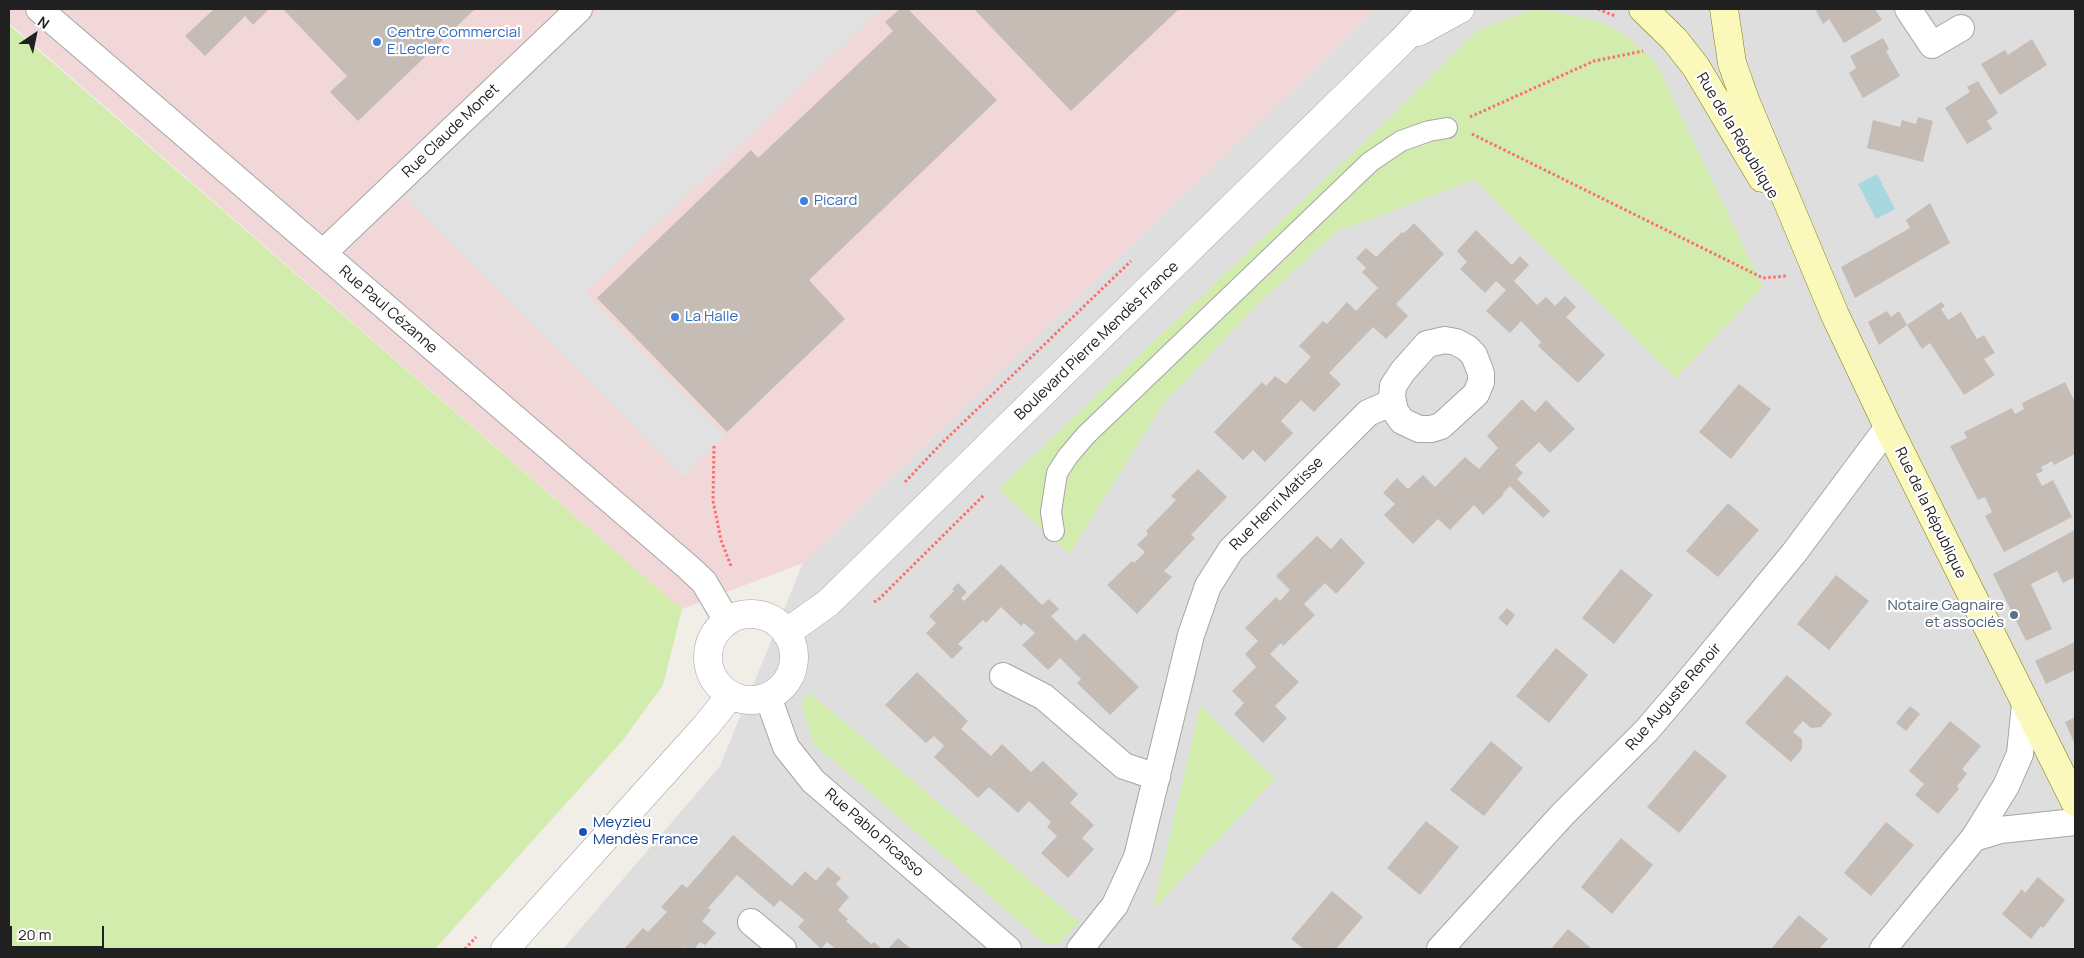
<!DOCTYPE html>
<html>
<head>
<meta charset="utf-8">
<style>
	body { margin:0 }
	#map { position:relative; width:2084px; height:958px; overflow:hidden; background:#f1ede7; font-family:Manrope,sans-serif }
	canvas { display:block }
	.frame { position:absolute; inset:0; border:10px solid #212121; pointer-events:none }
	.north { position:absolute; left:10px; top:10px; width:50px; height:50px; -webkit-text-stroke:4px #fff; paint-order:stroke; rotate:34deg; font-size:14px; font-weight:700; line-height:20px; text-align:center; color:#212121 }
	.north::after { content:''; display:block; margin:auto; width:18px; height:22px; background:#212121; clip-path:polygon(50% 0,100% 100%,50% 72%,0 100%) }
	.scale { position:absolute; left:10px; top:926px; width:94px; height:22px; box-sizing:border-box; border:2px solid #212121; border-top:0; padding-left:6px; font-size:15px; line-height:18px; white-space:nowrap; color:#212121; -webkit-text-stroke:4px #fff; paint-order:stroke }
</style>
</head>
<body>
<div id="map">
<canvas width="2084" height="958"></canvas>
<div class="frame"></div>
<div class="north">N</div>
<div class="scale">20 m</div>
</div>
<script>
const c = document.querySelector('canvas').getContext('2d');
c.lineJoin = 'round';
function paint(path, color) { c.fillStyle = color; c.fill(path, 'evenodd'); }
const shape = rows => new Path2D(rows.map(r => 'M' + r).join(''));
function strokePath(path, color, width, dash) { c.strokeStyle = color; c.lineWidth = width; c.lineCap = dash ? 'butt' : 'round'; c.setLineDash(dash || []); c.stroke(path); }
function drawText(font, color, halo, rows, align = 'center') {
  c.font = font + ' Manrope,sans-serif'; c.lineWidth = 4.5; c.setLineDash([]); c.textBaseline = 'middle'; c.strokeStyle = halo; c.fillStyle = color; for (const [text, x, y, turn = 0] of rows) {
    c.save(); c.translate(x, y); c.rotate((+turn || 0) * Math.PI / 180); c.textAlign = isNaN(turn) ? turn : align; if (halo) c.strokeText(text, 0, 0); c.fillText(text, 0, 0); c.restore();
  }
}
paint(shape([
	[1376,9,2075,9,2075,949,563,949,720,766,803,563]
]), '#dfdede');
paint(shape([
	[9,9,1376,9,803,563,682,609,9,23]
]), '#f2d7d8');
paint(shape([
	[1535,9,1593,19,1621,32,1655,61,1763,287,1676,378,1474,180,1336,232,1257,305,1163,404,1069,554,998,489,1383,124,1476,31],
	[9,25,682,609,663,685,623,740,435,949,9,949],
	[809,692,1080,923,1058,944,1045,944,813,743,801,703],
	[1200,705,1275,779,1153,909]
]), '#d2ecad');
paint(shape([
	[600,9,882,9,585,293,725,435,683,477,405,198,417,183]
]), '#e1e1e1');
paint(shape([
	[1877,174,1895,209,1876,219,1858,184]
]), '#a7d8df');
paint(shape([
	[214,9,269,9,253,25,245,16,205,56,185,36],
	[283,9,475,9,358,121,330,92,347,76],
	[900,9,908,9,997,100,809,280,845,319,727,432,597,298,751,150,758,158,893,31,885,22],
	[974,9,1179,9,1071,111],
	[1820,9,1875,9,1882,20,1844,43,1829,19,1823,24,1816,11],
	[1883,38,1889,49,1886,51,1900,76,1863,98,1849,73,1856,68,1850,56],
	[2032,39,2047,65,2000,95,1981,64,2005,50,2008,55],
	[1978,81,1998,113,1987,121,1992,129,1967,144,1945,108,1970,92,1967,87],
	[1918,117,1933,121,1923,162,1867,148,1873,120,1900,127,1902,120,1916,124],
	[1930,203,1950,243,1855,298,1841,267,1910,228,1906,220],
	[1414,223,1444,254,1396,304,1408,316,1386,339,1373,327,1329,373,1341,384,1314,412,1301,400,1281,421,1293,433,1265,462,1253,450,1243,460,1214,432,1262,382,1266,386,1275,376,1286,384,1311,357,1299,346,1323,321,1327,324,1347,302,1356,311,1378,288,1362,272,1366,268,1356,258,1366,248,1376,257,1402,232,1404,233],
	[1476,230,1512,265,1520,256,1529,265,1514,281,1537,305,1546,297,1555,306,1565,296,1576,307,1566,317,1605,355,1578,383,1538,346,1541,342,1521,321,1510,333,1486,311,1506,290,1496,281,1485,293,1460,269,1467,262,1457,251],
	[1941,302,1945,306,1941,309,1948,320,1961,312,1977,339,1984,335,1995,353,1984,359,1995,375,1964,395,1930,343,1922,349,1907,325],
	[1887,311,1891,317,1899,311,1907,325,1879,345,1868,322],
	[2065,382,2075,402,2075,454,2054,465,2052,461,2041,467,2043,471,2036,474,2042,486,2053,480,2072,517,2004,552,1985,516,1992,512,1985,497,1978,500,1950,446,1967,438,1964,432,2012,408,2015,414,2024,409,2022,403],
	[1739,384,1771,409,1731,459,1699,432],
	[1522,399,1535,412,1546,400,1575,429,1550,453,1539,442,1515,465,1523,473,1517,479,1550,511,1543,518,1510,486,1503,493,1504,494,1483,515,1474,505,1450,530,1438,519,1413,544,1384,515,1395,504,1383,493,1397,478,1408,489,1423,475,1435,487,1465,457,1479,469,1498,448,1487,436],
	[1198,469,1227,497,1191,535,1195,538,1164,571,1172,577,1137,614,1107,585,1132,561,1134,563,1145,552,1137,545,1148,534,1146,531,1176,500,1171,496],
	[1728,503,1759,530,1718,577,1686,551],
	[2075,530,2075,577,2063,583,2057,571,2031,584,2052,629,2026,641,1993,574],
	[1317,536,1331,549,1341,538,1365,563,1336,594,1325,583,1304,604,1315,615,1283,646,1281,643,1270,654,1299,682,1275,706,1287,718,1263,743,1234,714,1244,703,1232,691,1256,667,1245,654,1258,641,1245,628,1276,597,1280,601,1290,590,1276,576],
	[1001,564,1042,605,1049,599,1059,609,1051,616,1076,641,1084,633,1139,687,1110,715,1077,683,1081,679,1060,658,1048,670,1022,645,1035,633,1024,623,1021,626,1001,607,986,623,983,620,958,644,963,648,952,659,926,633,936,623,929,616,954,591,952,589,958,583,967,592,961,598,964,601],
	[1621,569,1653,595,1614,644,1582,618],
	[1836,575,1869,601,1829,650,1797,624],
	[1507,608,1515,615,1507,626,1498,618],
	[2075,642,2075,670,2046,684,2035,661],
	[1556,648,1588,675,1549,723,1516,696],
	[917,672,968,721,961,729,991,756,1002,744,1031,772,1043,761,1078,794,1070,803,1094,825,1082,838,1094,849,1068,878,1041,853,1057,836,1047,827,1051,822,1029,801,1018,813,989,787,978,798,934,757,944,746,934,736,926,743,885,705],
	[1787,675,1832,714,1821,727,1811,728,1803,721,1793,732,1802,739,1802,749,1791,762,1745,723],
	[1910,706,1920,714,1906,731,1896,723],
	[2075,717,2075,745,2065,722],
	[1950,721,1981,746,1962,769,1967,774,1957,786,1959,789,1938,814,1915,795,1924,784,1909,771],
	[1491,741,1523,768,1484,816,1450,790],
	[1695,750,1727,776,1679,833,1647,807],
	[1426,821,1459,847,1420,895,1387,868],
	[1886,822,1914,845,1871,896,1844,873],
	[733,835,792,886,805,871,816,881,828,867,841,878,836,884,849,897,838,910,848,919,846,921,871,944,874,942,882,949,836,949,827,942,821,949,798,927,804,920,780,900,774,907,737,875,708,908,711,910,702,921,716,933,705,945,700,942,694,949,686,949,683,947,681,949,624,949,643,928,648,932,667,912,661,907,682,884,687,888],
	[1621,838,1653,865,1612,914,1581,887],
	[2038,877,2065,900,2043,928,2041,926,2031,939,2002,914,2022,889,2025,893],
	[1332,891,1363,917,1336,949,1304,949,1291,939],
	[1799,915,1828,939,1819,949,1771,949],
	[1568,929,1592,949,1551,949],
	[898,938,911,949,888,949]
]), '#c6bcb6');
const pedestrian = shape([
	[1054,531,1051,512,1057,473,1068,456,1086,435,1370,162,1401,141,1429,131,1447,128]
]);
const minor = shape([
	[39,9,688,567,704,582,727,621],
	[1908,9,1932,45,1961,28],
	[323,253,579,9],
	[1445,340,1456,342,1467,348,1474,355,1481,373,1481,382,1476,394,1441,426,1431,429,1419,429,1402,421,1395,411,1392,397,1393,386,1403,371,1427,344,1445,340],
	[1003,676,1044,697,1124,766,1157,777],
	[768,697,786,747,813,781,1008,949],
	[2025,704,2020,754,2006,786,1974,838,2000,830,2075,822],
	[751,922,783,949],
	[1080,949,1115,905,1137,857,1191,635,1208,586,1231,550,1368,413,1393,402],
	[1440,949,1563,814,1647,730,1693,676,1794,553,1888,427],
	[1883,949,1974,838]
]);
const tertiary = shape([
	[1418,32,1460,9],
	'708 657a43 43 0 1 1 86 0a43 43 0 1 1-86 0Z',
	[786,633,828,603,1402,41,1432,9],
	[505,949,705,727,730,696]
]);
const secondary = shape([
	[1643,9,1674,39,1696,67,1762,178],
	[1724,9,1732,63,1745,100,1835,315,1888,427,2075,802]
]);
strokePath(pedestrian, '#a5a5a5', 22);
strokePath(minor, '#a5a5a5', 28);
strokePath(tertiary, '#a5a5a5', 29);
strokePath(secondary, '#7c7d03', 29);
strokePath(shape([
	[1598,9,1615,16],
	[1470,117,1594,61,1643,51],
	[1472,134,1763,278,1787,276],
	[714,446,713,501,721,540,731,566],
	[905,482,941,444,1131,261],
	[874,602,878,600,984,495],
	[465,949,476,937]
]), '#fd6d6d', 3, [2.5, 2.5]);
strokePath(pedestrian, '#fff', 20);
strokePath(minor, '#fff', 26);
strokePath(tertiary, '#fff', 28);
strokePath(secondary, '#fbf8bb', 28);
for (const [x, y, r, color] of [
	[377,42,5,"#3f7fe0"],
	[804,201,5,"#3f7fe0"],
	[675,317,5,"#3f7fe0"],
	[2014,615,5,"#5c6f8a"],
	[583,832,5,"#1a4fb4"]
]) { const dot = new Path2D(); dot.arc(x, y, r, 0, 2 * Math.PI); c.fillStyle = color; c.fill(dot); strokePath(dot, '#fff', 2); }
drawText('15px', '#366cbe', '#fff', [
	["Centre Commercial",387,33],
	["E.Leclerc",387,50],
	["Picard",814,201],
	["La Halle",685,317]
], 'left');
drawText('15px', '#212121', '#fff', [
	["Rue Claude Monet",451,131,-44],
	["Rue de la République",1737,136,59],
	["Rue Paul Cézanne",388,310,41],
	["Boulevard Pierre Mendès France",1097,341,-44],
	["Rue Henri Matisse",1277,504,-45],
	["Rue de la République",1930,513,64],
	["Rue Auguste Renoir",1674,697,-49],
	["Rue Pablo Picasso",874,833,41]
]);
drawText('15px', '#4e5e75', '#fff', [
	["Notaire Gagnaire",2004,606],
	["et associés",2004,623]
], 'right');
drawText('15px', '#164399', '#fff', [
	["Meyzieu",593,823],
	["Mendès France",593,840]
], 'left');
</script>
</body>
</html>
